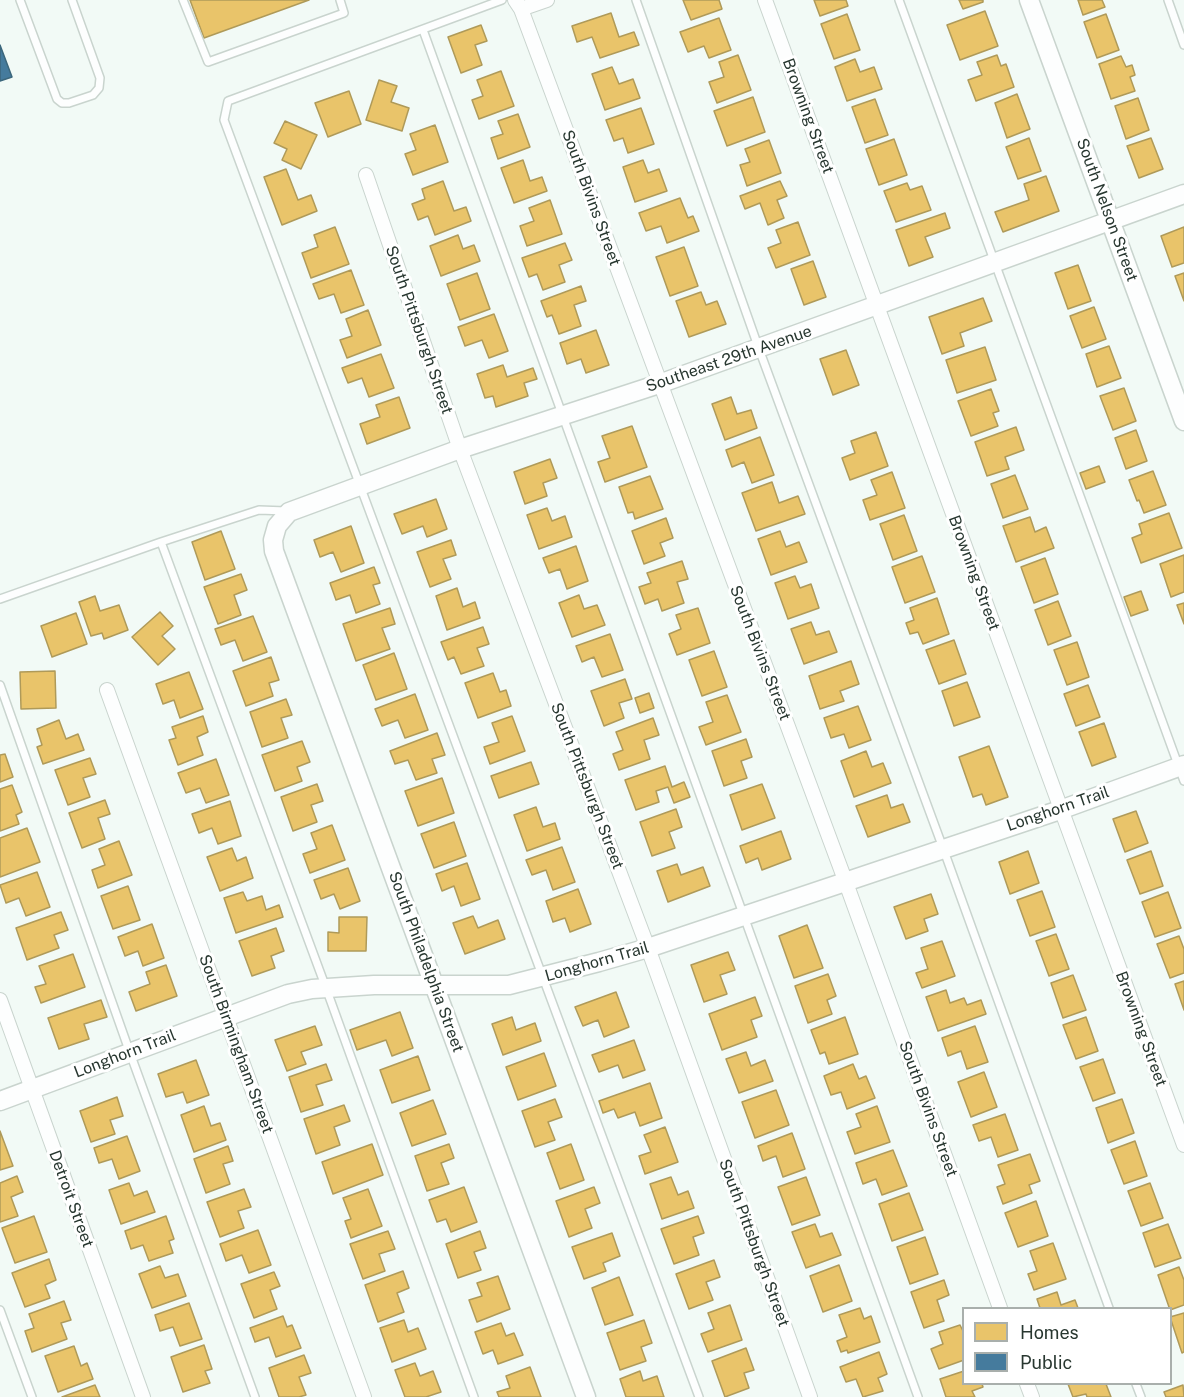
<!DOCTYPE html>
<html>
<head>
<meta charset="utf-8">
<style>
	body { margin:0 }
	#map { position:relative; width:1184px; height:1397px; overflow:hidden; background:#f2faf6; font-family:"Public Sans",sans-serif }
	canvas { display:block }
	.legend { position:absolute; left:962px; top:1307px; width:210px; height:78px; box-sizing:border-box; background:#fff; border:2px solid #a9afac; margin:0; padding:8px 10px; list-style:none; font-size:18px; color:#283730 }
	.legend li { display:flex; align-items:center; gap:12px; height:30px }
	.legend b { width:30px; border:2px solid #a9afac }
</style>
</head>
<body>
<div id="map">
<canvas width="1184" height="1397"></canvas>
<ul class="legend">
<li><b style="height:16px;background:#e9c46a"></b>Homes</li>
<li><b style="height:16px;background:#457b9d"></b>Public</li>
</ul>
</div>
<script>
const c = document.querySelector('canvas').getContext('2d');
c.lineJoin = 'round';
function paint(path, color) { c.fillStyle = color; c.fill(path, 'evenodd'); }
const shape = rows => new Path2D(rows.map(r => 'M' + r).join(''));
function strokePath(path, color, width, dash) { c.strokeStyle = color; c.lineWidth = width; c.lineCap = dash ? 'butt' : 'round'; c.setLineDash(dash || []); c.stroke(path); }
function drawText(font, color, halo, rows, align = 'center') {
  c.font = font + ' "Public Sans",sans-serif'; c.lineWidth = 6; c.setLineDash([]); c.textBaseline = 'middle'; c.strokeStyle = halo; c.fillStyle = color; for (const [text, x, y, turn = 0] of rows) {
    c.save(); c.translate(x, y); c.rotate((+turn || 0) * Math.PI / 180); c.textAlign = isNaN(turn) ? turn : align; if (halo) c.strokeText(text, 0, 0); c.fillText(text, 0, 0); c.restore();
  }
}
const homes = shape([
	[190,0,309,0,204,38,190,0],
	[683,0,719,0,722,9,691,20,683,0],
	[814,0,846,0,848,6,820,16,814,0],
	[959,0,983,0,983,2,963,9,959,0],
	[1078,0,1102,0,1105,7,1083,15,1078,0],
	[985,11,998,46,960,60,947,25,985,11],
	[611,13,619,37,634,32,639,45,600,58,592,37,577,42,572,26,611,13],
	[847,14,860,50,834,59,821,24,847,14],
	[1106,14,1119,50,1097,58,1084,22,1106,14],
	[719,18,731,50,709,58,704,46,688,52,680,32,719,18],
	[481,25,487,41,475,45,482,65,461,73,448,37,481,25],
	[738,55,751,90,717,103,709,82,724,77,719,62,738,55],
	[997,55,1001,66,1006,64,1014,87,976,101,968,80,982,75,977,62,997,55],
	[1121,56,1126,67,1132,65,1135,75,1130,77,1135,91,1111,99,1099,64,1121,56],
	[855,59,860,72,874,67,882,89,847,101,835,67,855,59],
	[612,67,619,84,633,79,640,98,605,110,592,74,612,67],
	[501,71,514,106,479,119,472,100,483,96,477,80,501,71],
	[379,80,397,86,391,102,409,108,402,131,366,120,379,80],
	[349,91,361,124,328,137,315,103,349,91],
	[1017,94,1030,129,1007,138,995,103,1017,94],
	[753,97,765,132,727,146,714,111,753,97],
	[1138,98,1149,130,1126,139,1115,106,1138,98],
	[875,99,888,135,865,143,852,107,875,99],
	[641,108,654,144,628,153,623,138,614,141,606,120,641,108],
	[518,114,530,147,498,159,491,138,503,134,498,121,518,114],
	[285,121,317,135,301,169,282,160,287,149,274,143,285,121],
	[435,125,448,162,413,175,405,154,416,150,410,134,435,125],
	[1029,138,1041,171,1018,179,1006,147,1029,138],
	[1151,138,1163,169,1139,178,1127,146,1151,138],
	[894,139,907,175,879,185,866,149,894,139],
	[769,140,781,173,747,186,740,165,750,162,745,149,769,140],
	[523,160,530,181,542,177,547,191,514,203,501,168,523,160],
	[643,160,648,173,659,169,667,191,635,202,623,167,643,160],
	[286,169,298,200,311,195,317,211,282,225,264,177,286,169],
	[1046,176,1059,211,1003,232,995,212,1029,200,1024,184,1046,176],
	[443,181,454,211,466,207,471,221,435,235,428,216,418,220,412,204,425,199,422,189,443,181],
	[780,181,787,196,777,200,784,218,768,225,760,203,745,209,740,196,780,181],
	[907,183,910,190,922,186,931,210,896,222,884,191,907,183],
	[680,198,688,218,693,216,699,231,667,243,661,226,646,231,639,213,680,198],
	[550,200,562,234,527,246,520,226,534,221,529,208,550,200],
	[945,213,950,228,925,237,933,257,909,266,896,230,945,213],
	[798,222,810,255,776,268,768,248,781,243,776,230,798,222],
	[335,227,349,264,311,278,302,253,318,247,314,235,335,227],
	[1184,227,1184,263,1172,267,1161,236,1184,227],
	[458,235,463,249,474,245,480,261,441,276,430,246,458,235],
	[565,243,572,260,559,265,565,282,543,290,537,274,529,277,522,258,565,243],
	[684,247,698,286,670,296,656,257,684,247],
	[813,261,826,297,804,305,791,269,813,261],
	[1078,265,1091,301,1068,309,1055,273,1078,265],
	[351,270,364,305,341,313,334,294,319,299,313,284,351,270],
	[477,273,490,309,460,320,447,284,477,273],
	[1184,273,1184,301,1175,276,1184,273],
	[581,286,586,301,574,305,581,326,559,334,552,315,547,317,541,301,581,286],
	[701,292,706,305,717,301,726,324,689,337,676,301,701,292],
	[983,298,992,321,960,333,964,346,942,354,929,317,983,298],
	[1094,307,1106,339,1082,348,1070,316,1094,307],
	[368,310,381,345,347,358,340,340,352,336,346,319,368,310],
	[494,314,508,351,489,358,482,340,465,346,458,327,494,314],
	[596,330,609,365,586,373,581,359,567,364,560,343,596,330],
	[1109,346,1121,378,1097,387,1086,354,1109,346],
	[985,347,996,380,957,393,946,360,985,347],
	[846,350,859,385,833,395,820,359,846,350],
	[381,354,394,388,369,397,362,378,348,383,342,368,381,354],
	[503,365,507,377,533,368,537,379,524,383,528,396,496,407,493,396,485,398,477,374,503,365],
	[1124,388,1136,421,1113,430,1100,396,1124,388],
	[991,389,999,411,993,413,998,426,971,436,958,401,991,389],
	[399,397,410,428,367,444,360,424,380,417,376,405,399,397],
	[731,397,737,414,751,410,757,428,725,440,712,404,731,397],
	[632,426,647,467,605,482,598,462,610,458,602,436,632,426],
	[1016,427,1024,450,1005,457,1009,469,987,476,975,442,1016,427],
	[1136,430,1147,461,1126,469,1115,438,1136,430],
	[876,432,888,466,850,480,842,458,855,453,851,441,876,432],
	[760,437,774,475,752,483,744,462,732,467,726,450,760,437],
	[550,459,557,478,543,483,547,496,525,504,514,472,550,459],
	[1099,466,1105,482,1086,489,1080,473,1099,466],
	[1153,471,1166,505,1144,513,1139,500,1137,501,1129,480,1153,471],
	[892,472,905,508,870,520,863,500,877,495,871,480,892,472],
	[1015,475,1028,509,1003,518,991,484,1015,475],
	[650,476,663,509,635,519,633,512,628,513,619,487,650,476],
	[772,482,779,503,798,496,805,514,756,531,742,493,772,482],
	[436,499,447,529,427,537,423,526,402,534,394,514,436,499],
	[547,508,552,521,565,516,572,537,539,549,527,515,547,508],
	[1169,513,1182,548,1141,563,1132,538,1142,534,1139,524,1169,513],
	[904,515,917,551,893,560,880,524,904,515],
	[1030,517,1035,532,1046,527,1054,548,1016,562,1003,526,1030,517],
	[666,518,673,538,660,543,665,556,644,564,632,531,666,518],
	[351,526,364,563,341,572,333,552,320,557,314,540,351,526],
	[221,531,235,569,205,580,192,542,221,531],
	[780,531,786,547,799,542,807,562,771,575,758,539,780,531],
	[451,540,456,555,443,559,451,579,430,587,417,552,451,540],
	[576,546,588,581,567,589,560,569,549,573,543,558,576,546],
	[1184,555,1184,592,1171,597,1160,564,1184,555],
	[922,556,935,592,905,603,892,567,922,556],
	[1045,558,1058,594,1034,603,1021,567,1045,558],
	[682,561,688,579,677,582,684,603,662,611,658,599,645,604,639,587,651,583,647,573,682,561],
	[374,567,380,583,373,585,380,604,356,613,350,595,336,600,330,583,374,567],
	[241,574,247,590,234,595,241,615,218,624,204,587,241,574],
	[795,576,800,588,811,584,819,608,788,619,775,583,795,576],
	[457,588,463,607,475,602,480,618,447,630,436,596,457,588],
	[1141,591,1148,610,1131,616,1124,597,1141,591],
	[579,595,584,609,597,605,605,625,572,637,559,603,579,595],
	[95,596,100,611,119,605,128,630,104,639,102,633,91,636,79,602,95,596],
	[937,598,949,634,923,644,918,632,910,634,906,623,914,620,910,608,937,598],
	[1058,601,1071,636,1048,645,1035,610,1058,601],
	[1184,603,1184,624,1177,605,1184,603],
	[390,608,395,624,382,628,390,649,356,661,343,624,390,608],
	[698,608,710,643,677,655,669,634,681,629,676,615,698,608],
	[160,612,173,626,162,636,175,649,158,665,132,637,160,612],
	[76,613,87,644,52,657,41,626,76,613],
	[253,616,267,652,243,661,235,640,221,645,215,629,253,616],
	[811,622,816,635,829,631,837,652,804,664,791,629,811,622],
	[483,627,489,644,477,648,484,666,461,674,454,657,448,660,441,642,483,627],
	[610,634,623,670,602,677,594,657,582,662,576,646,610,634],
	[954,640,966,674,939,684,926,650,954,640],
	[1077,642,1089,677,1067,685,1054,650,1077,642],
	[714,651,727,687,702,696,689,660,714,651],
	[394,653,407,689,376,700,363,665,394,653],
	[271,657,279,680,269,683,273,696,246,706,233,671,271,657],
	[851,661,859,684,840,691,844,701,820,709,809,676,851,661],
	[55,671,56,708,21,709,20,672,55,671],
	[189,672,203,709,180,718,174,700,163,704,156,684,189,672],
	[493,673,500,692,506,690,511,706,478,718,465,683,493,673],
	[625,679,632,699,619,703,624,718,604,726,591,691,625,679],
	[967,682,980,717,954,726,942,691,967,682],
	[1088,685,1100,717,1076,726,1064,694,1088,685],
	[649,693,654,708,640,713,635,698,649,693],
	[415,694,428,730,405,738,398,720,382,726,375,709,415,694],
	[727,695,741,732,706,745,699,727,713,722,706,702,727,695],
	[286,699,292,715,281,718,288,738,262,747,250,712,286,699],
	[858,706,871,740,849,748,844,734,831,738,824,718,858,706],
	[203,716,208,732,197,737,203,755,178,765,169,740,176,738,172,727,203,716],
	[512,716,525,751,490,764,484,747,499,742,492,723,512,716],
	[653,718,659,735,644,740,650,759,619,770,613,754,623,750,616,732,653,718],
	[59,720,66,739,78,734,84,750,43,764,37,747,42,745,37,729,59,720],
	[1104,723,1116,757,1092,766,1079,732,1104,723],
	[437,733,445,755,432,759,437,773,416,780,408,760,395,764,390,751,437,733],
	[746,739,752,757,741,761,747,778,724,786,712,751,746,739],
	[302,741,310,762,297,767,302,781,275,791,262,755,302,741],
	[989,746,1008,797,986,805,982,794,973,797,959,757,989,746],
	[866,751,872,767,883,763,891,783,854,797,841,761,866,751],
	[5,754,13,777,0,782,0,755,5,754],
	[90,758,96,774,83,778,90,797,68,805,55,770,90,758],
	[216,759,229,795,206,803,200,788,186,793,178,773,216,759],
	[531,762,539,784,499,798,491,776,531,762],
	[665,766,672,787,684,782,690,797,674,803,668,787,656,791,659,802,636,810,625,780,665,766],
	[442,778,454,813,418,826,405,791,442,778],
	[317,784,323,801,311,805,317,822,293,831,281,797,317,784],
	[762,784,775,818,742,830,730,795,762,784],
	[12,785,22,812,16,815,19,824,0,831,0,789,12,785],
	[887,795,891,808,903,804,910,822,868,837,856,806,887,795],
	[105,800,110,814,98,818,105,839,82,848,69,813,105,800],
	[230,801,241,836,218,844,212,828,199,833,192,814,230,801],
	[536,807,543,827,555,823,560,839,527,851,514,815,536,807],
	[676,809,682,827,669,832,675,848,652,856,640,822,676,809],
	[1136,811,1148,843,1125,852,1113,819,1136,811],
	[454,822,466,856,434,868,421,834,454,822],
	[332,825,345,860,310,873,303,854,317,849,311,833,332,825],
	[27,828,40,862,0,877,0,838,27,828],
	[781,831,791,859,762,870,758,858,746,863,740,846,781,831],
	[119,841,132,875,98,888,92,870,105,865,99,849,119,841],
	[562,847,575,882,553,890,546,870,532,875,526,860,562,847],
	[232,848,237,861,246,857,253,878,220,891,207,857,232,848],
	[1028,851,1039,883,1010,894,999,862,1028,851],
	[1151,851,1163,886,1140,894,1127,860,1151,851],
	[467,863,480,899,461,906,454,886,442,891,436,874,467,863],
	[677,864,681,875,703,867,710,886,668,902,657,871,677,864],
	[348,868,360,901,340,909,334,894,321,899,314,880,348,868],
	[37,872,50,907,26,916,19,898,6,903,0,885,37,872],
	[128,886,140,920,113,929,101,896,128,886],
	[578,889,591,924,570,932,565,918,553,922,546,901,578,889],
	[1042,891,1055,927,1030,936,1017,900,1042,891],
	[243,892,247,901,262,896,266,910,279,905,283,917,236,933,224,898,243,892],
	[1168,892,1181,928,1155,937,1142,902,1168,892],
	[931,894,938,914,924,919,928,931,906,939,894,907,931,894],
	[61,912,68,930,54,935,59,948,27,960,16,928,61,912],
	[473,916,478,928,498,920,505,939,465,954,453,923,473,916],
	[339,917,367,917,366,951,328,951,328,932,339,933,339,917],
	[152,924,164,958,143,966,138,951,125,956,118,937,152,924],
	[807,925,823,968,794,978,779,936,807,925],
	[276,928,284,951,271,956,275,968,252,976,239,941,276,928],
	[1056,934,1069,969,1049,976,1036,941,1056,934],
	[1179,936,1184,949,1184,973,1170,978,1157,944,1179,936],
	[942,941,955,976,922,988,916,973,928,969,921,948,942,941],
	[728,952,735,970,720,975,727,994,704,1002,691,965,728,952],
	[73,954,85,987,41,1003,35,987,46,984,39,966,73,954],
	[166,965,177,996,136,1011,129,992,150,984,146,972,166,965],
	[828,974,836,996,827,1000,832,1014,808,1023,795,986,828,974],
	[1073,975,1086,1010,1063,1018,1051,983,1073,975],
	[1184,981,1184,1010,1175,984,1184,981],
	[946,990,950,1003,964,998,967,1005,981,1000,986,1014,938,1031,926,997,946,990],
	[616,992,629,1027,604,1037,598,1020,583,1026,575,1007,616,992],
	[755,997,762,1016,751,1020,757,1037,722,1050,709,1014,755,997],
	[101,1000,107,1017,84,1024,89,1039,59,1049,48,1018,101,1000],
	[400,1012,413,1048,392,1056,386,1040,357,1050,350,1030,400,1012],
	[512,1017,516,1030,535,1023,541,1041,503,1055,492,1024,512,1017],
	[845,1017,858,1054,829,1064,825,1052,820,1054,811,1030,845,1017],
	[1086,1017,1098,1051,1076,1059,1063,1025,1086,1017],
	[315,1026,322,1045,301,1052,306,1064,287,1071,275,1040,315,1026],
	[975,1026,988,1062,967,1069,961,1051,948,1056,942,1038,975,1026],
	[634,1040,645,1070,623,1078,618,1065,599,1072,592,1055,634,1040],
	[746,1052,751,1066,765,1060,773,1081,739,1093,726,1059,746,1052],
	[544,1053,556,1086,518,1100,506,1067,544,1053],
	[418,1056,430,1090,392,1103,380,1070,418,1056],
	[1103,1059,1115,1093,1093,1101,1080,1067,1103,1059],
	[196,1060,209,1095,187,1103,183,1092,166,1097,158,1074,196,1060],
	[326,1064,332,1080,316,1085,323,1105,301,1112,289,1077,326,1064],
	[853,1064,859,1079,866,1076,875,1098,847,1109,841,1092,831,1095,824,1076,853,1064],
	[984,1072,997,1107,971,1117,958,1082,984,1072],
	[650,1083,662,1118,640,1126,635,1112,618,1118,614,1109,603,1113,599,1101,650,1083],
	[776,1090,789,1125,755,1138,742,1102,776,1090],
	[117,1097,123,1116,110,1120,115,1134,91,1142,80,1111,117,1097],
	[555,1099,562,1117,548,1122,555,1140,535,1147,522,1111,555,1099],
	[1122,1099,1134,1133,1108,1143,1096,1108,1122,1099],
	[433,1100,446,1134,412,1146,400,1113,433,1100],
	[344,1105,350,1121,334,1127,340,1145,316,1154,304,1119,344,1105],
	[204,1106,211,1126,220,1123,226,1140,194,1152,181,1115,204,1106],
	[877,1106,890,1142,855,1154,847,1132,861,1127,856,1114,877,1106],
	[1005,1114,1018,1150,998,1157,991,1137,979,1141,973,1125,1005,1114],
	[665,1127,678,1162,645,1174,639,1156,651,1152,644,1135,665,1127],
	[0,1131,13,1166,0,1170,0,1131],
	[792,1133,805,1169,783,1177,776,1156,763,1161,758,1146,792,1133],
	[127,1136,140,1171,119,1179,112,1159,99,1163,94,1148,127,1136],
	[1135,1141,1147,1176,1124,1184,1111,1150,1135,1141],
	[372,1144,383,1175,333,1194,322,1162,372,1144],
	[449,1144,454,1158,441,1163,449,1184,427,1191,415,1156,449,1144],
	[571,1144,584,1180,560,1189,547,1153,571,1144],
	[228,1146,233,1161,223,1164,230,1184,206,1193,194,1159,228,1146],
	[893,1150,907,1186,882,1195,876,1179,863,1184,856,1163,893,1150],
	[1030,1154,1040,1181,1029,1185,1032,1193,1003,1204,997,1187,1005,1184,998,1165,1030,1154],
	[17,1176,23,1192,11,1197,18,1216,0,1222,0,1183,17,1176],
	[671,1177,678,1195,688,1191,694,1208,662,1219,650,1184,671,1177],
	[806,1177,820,1215,792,1225,778,1187,806,1177],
	[129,1183,134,1196,147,1191,155,1212,121,1224,109,1190,129,1183],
	[1150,1183,1163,1218,1141,1226,1128,1191,1150,1183],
	[464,1187,477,1222,451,1232,446,1219,437,1222,429,1200,464,1187],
	[594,1187,600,1203,585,1209,592,1228,569,1237,556,1201,594,1187],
	[244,1189,251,1207,238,1211,244,1228,220,1237,207,1202,244,1189],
	[368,1189,382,1226,351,1238,345,1221,351,1219,343,1198,368,1189],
	[909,1193,923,1230,892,1241,879,1204,909,1193],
	[1036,1201,1048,1236,1018,1247,1005,1213,1036,1201],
	[34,1216,47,1252,15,1263,2,1228,34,1216],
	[166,1216,174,1239,169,1241,173,1253,149,1261,143,1245,131,1249,125,1231,166,1216],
	[698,1216,704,1233,693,1237,699,1255,674,1264,661,1229,698,1216],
	[815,1224,820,1237,832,1233,841,1255,806,1268,792,1232,815,1224],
	[1168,1224,1181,1258,1155,1267,1143,1233,1168,1224],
	[258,1230,271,1265,249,1273,242,1255,226,1261,220,1244,258,1230],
	[388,1231,395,1249,379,1254,385,1271,363,1279,350,1244,388,1231],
	[480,1231,486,1248,474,1252,481,1270,458,1278,446,1244,480,1231],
	[612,1233,620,1256,603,1263,606,1271,584,1279,572,1247,612,1233],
	[925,1237,938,1274,910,1284,897,1247,925,1237],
	[1053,1243,1066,1279,1034,1290,1028,1274,1037,1271,1030,1251,1053,1243],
	[49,1259,56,1280,45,1285,50,1298,25,1307,12,1273,49,1259],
	[714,1260,720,1277,706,1282,713,1300,689,1309,676,1274,714,1260],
	[839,1265,852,1301,823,1312,810,1276,839,1265],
	[160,1266,165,1278,178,1274,186,1296,152,1308,139,1274,160,1266],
	[1179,1267,1184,1280,1184,1305,1170,1310,1158,1275,1179,1267],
	[403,1271,409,1288,397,1293,404,1312,378,1322,365,1285,403,1271],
	[274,1272,280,1286,270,1290,277,1309,254,1318,241,1284,274,1272],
	[498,1276,510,1309,477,1322,469,1300,482,1296,477,1283,498,1276],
	[619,1277,633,1315,605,1325,592,1288,619,1277],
	[944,1280,949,1295,937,1300,944,1321,924,1328,911,1292,944,1280],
	[1057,1292,1061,1305,1075,1300,1078,1308,1040,1308,1037,1299,1057,1292],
	[64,1301,71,1320,61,1323,67,1339,32,1352,25,1331,34,1328,29,1314,64,1301],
	[189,1303,202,1339,180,1346,173,1327,160,1331,155,1315,189,1303],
	[730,1305,742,1340,708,1352,701,1334,714,1329,708,1313,730,1305],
	[860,1308,864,1319,871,1316,880,1342,848,1353,847,1350,841,1352,837,1341,847,1337,839,1315,860,1308],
	[1184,1313,1184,1352,1182,1353,1170,1317,1184,1313],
	[283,1316,287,1327,292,1325,301,1348,276,1357,269,1337,255,1342,250,1328,283,1316],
	[404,1320,408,1332,418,1328,426,1349,392,1362,380,1328,404,1320],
	[644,1320,652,1343,641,1347,646,1361,620,1370,607,1333,644,1320],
	[501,1323,506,1336,514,1333,523,1355,498,1364,493,1350,483,1354,475,1332,501,1323],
	[960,1325,964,1333,964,1360,939,1369,931,1349,943,1344,939,1332,960,1325],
	[204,1345,212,1369,205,1371,210,1383,183,1392,171,1357,204,1345],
	[74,1346,81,1366,87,1363,93,1379,58,1392,45,1356,74,1346],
	[746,1348,754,1370,744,1373,749,1388,725,1397,712,1361,746,1348],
	[879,1352,887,1374,878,1378,883,1391,863,1397,856,1379,846,1382,840,1367,879,1352],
	[304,1355,311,1373,299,1377,306,1395,299,1397,279,1397,269,1368,304,1355],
	[415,1363,420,1376,433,1371,441,1392,426,1397,405,1397,395,1370,415,1363],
	[530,1367,541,1397,499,1397,497,1392,510,1388,506,1376,530,1367],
	[640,1371,643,1381,657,1376,664,1397,626,1397,620,1379,640,1371],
	[964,1371,964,1384,982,1384,983,1387,972,1391,975,1397,946,1397,940,1379,964,1371],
	[1068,1384,1106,1384,1111,1397,1087,1397,1086,1394,1073,1397,1068,1384],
	[95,1385,100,1397,62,1397,95,1385],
	[1183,1385,1184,1397,1166,1397,1164,1392,1183,1385]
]);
paint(homes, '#e9c46a');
strokePath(homes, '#af9a59', 1.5);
const public = shape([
	[0,45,12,77,0,81,0,45]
]);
paint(public, '#457b9d');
strokePath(public, '#3c677c', 1.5);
const service = shape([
	[20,0,57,99,62,103,69,103,93,95,99,88,100,78,72,0],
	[183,0,208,62,344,13,340,0],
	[502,0,228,101,224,120,699,1397],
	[636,0,759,349,943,848,1109,1308],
	[899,0,1184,781],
	[1168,0,1184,45],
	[423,30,918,1397],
	[161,542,326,988,474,1397],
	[0,599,161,542,259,510,286,511],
	[0,685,130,1053,255,1397],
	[0,1310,32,1397],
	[1136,1384,1141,1397]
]);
const minor = shape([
	[515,0,521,9,845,880,1000,1308],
	[765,0,1184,1145],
	[521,9,547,0],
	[366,175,460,449,648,948,810,1397],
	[107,690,364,1397],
	[0,1000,143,1397],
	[1027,1384,1032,1397]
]);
const tertiary = shape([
	[1029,0,1184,421],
	[0,1101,288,994,312,989,374,985,509,985,599,962,648,948,1060,810,1184,765],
	[586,1397,274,551,273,540,277,526,289,512,460,449,659,384,1184,194]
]);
strokePath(service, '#c9d4ce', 10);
strokePath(minor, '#c9d4ce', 16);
strokePath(tertiary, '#c9d4ce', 21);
strokePath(service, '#fdfefe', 7);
strokePath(minor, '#fdfefe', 14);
strokePath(tertiary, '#fdfefe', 18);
drawText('16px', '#283730', '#fff', [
	["Browning Street",808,116,70],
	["South Bivins Street",591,198,70],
	["South Nelson Street",1107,210,70],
	["South Pittsburgh Street",419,330,71],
	["Southeast 29th Avenue",729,359,-19],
	["Browning Street",974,573,70],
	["South Bivins Street",760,653,69],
	["South Pittsburgh Street",587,786,69],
	["Longhorn Trail",1058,809,-19],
	["South Philadelphia Street",426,962,70],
	["Longhorn Trail",597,962,-16],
	["Browning Street",1141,1029,70],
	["South Birmingham Street",236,1044,70],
	["Longhorn Trail",125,1054,-21],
	["South Bivins Street",928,1109,70],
	["Detroit Street",71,1199,70],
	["South Pittsburgh Street",754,1243,70]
]);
</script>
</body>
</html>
